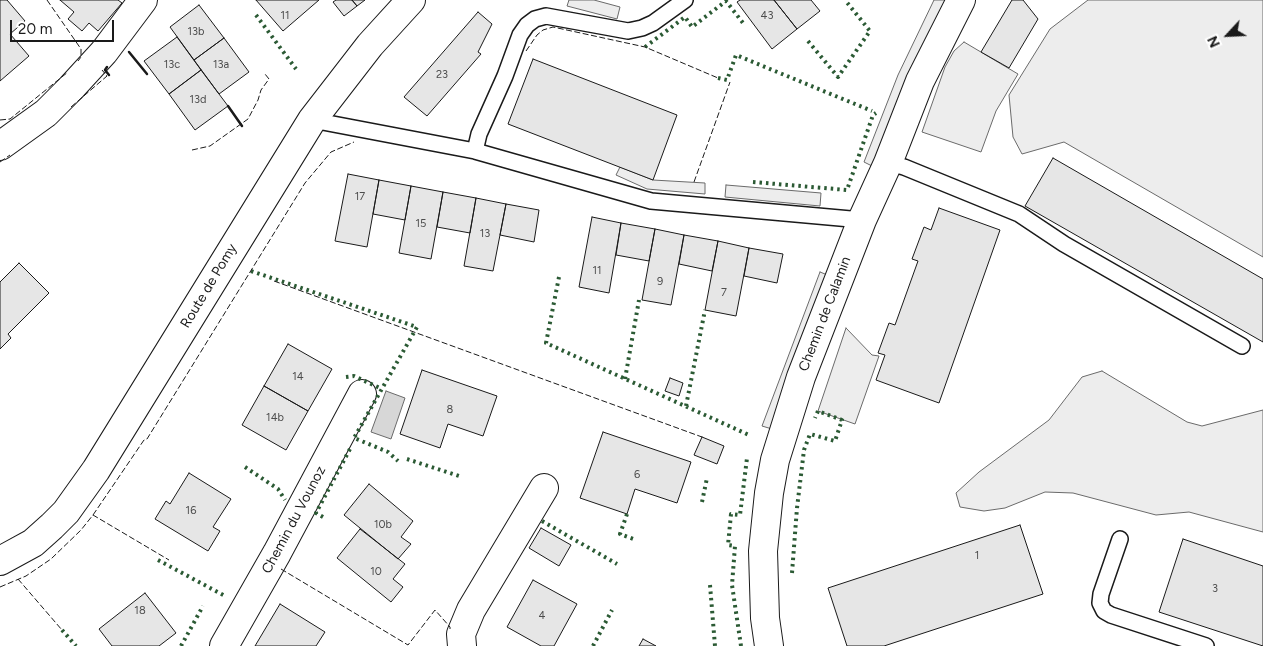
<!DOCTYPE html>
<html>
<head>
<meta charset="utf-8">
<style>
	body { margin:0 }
	#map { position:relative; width:1263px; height:646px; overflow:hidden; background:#fff; font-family:Figtree,sans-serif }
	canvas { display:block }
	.north { position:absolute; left:1203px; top:10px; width:50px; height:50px; -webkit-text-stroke:4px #fff; paint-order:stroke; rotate:245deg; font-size:14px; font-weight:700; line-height:20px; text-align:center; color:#1a1a1a }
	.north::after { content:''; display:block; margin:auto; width:18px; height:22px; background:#1a1a1a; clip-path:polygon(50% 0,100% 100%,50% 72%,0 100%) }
	.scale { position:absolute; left:10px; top:20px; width:104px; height:22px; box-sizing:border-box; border:2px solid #1a1a1a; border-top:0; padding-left:6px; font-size:15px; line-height:18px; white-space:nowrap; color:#1a1a1a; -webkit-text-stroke:4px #fff; paint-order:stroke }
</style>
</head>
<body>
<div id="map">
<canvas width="1263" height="646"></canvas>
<div class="north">N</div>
<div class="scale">20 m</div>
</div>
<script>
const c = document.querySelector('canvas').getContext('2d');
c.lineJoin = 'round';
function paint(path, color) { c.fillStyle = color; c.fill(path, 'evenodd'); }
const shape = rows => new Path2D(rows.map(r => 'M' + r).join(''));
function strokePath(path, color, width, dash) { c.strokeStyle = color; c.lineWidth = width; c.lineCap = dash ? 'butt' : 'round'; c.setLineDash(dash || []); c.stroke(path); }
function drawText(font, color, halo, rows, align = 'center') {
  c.font = font + ' Figtree,sans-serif'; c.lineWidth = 4; c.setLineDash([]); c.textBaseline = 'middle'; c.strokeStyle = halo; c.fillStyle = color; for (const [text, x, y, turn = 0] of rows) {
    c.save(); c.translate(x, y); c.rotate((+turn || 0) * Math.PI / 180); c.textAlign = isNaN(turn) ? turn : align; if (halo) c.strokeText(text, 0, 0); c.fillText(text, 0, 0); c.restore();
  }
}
const built = shape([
	[569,0,594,0,620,7,617,19,567,6,569,0],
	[934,0,948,0,874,167,864,162,898,75,934,0],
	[1088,0,1263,0,1263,257,1064,142,1022,154,1013,137,1009,95,1050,29,1088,0],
	[964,42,1018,74,996,111,981,152,922,132,945,67,954,51,964,42],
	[620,167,653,180,705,183,705,194,647,189,616,175,620,167],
	[726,185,821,193,820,206,725,197,726,185],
	[820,272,830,276,772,429,762,426,820,272],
	[846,328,872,355,879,356,855,424,818,411,846,328],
	[1102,371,1187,422,1202,426,1263,410,1263,532,1189,512,1156,515,1073,493,1045,492,1005,508,984,511,960,507,956,493,979,472,1049,420,1082,377,1102,371]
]);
paint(built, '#ededed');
strokePath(built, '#6a6a6a', 1);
const water = shape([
	[386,391,405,398,391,439,371,432,386,391]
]);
paint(water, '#d7d7d7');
strokePath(water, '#6a6a6a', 1);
const building = shape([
	[0,0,7,0,25,21,10,34,29,56,0,81,0,0],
	[60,0,118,0,122,3,98,31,89,23,82,31,68,19,74,12,60,0],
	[256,0,319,0,283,31,256,0],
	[336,0,352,0,357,6,344,16,333,2,336,0],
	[352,0,365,0,357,6,352,0],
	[740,0,774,0,797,29,772,49,737,2,740,0],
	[774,0,811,0,820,11,797,29,774,0],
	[1012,0,1023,0,1038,19,1009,68,981,52,1012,0],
	[199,5,224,38,194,60,170,27,199,5],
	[478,12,492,24,478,52,481,54,427,116,404,97,478,12],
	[177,37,201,70,169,94,144,61,177,37],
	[224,38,249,72,219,94,194,60,224,38],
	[533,59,677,115,653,180,508,124,533,59],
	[201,70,228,106,195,130,169,94,201,70],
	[1053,158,1263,279,1263,342,1025,206,1053,158],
	[348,174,379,180,367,247,335,241,348,174],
	[379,180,411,186,405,220,373,214,379,180],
	[411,186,443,192,431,259,399,253,411,186],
	[443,192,476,198,470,233,437,227,443,192],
	[476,198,506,204,493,271,464,266,476,198],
	[506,204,539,210,534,242,500,235,506,204],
	[939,208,1000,230,939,403,876,380,885,355,878,353,889,323,895,325,918,261,912,259,924,227,931,230,939,208],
	[592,217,621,223,609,293,579,287,592,217],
	[621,223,655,229,649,261,616,255,621,223],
	[655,229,684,235,671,305,642,300,655,229],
	[684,235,718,241,712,271,679,264,684,235],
	[718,241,749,248,736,316,705,310,718,241],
	[749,248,783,254,777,283,744,276,749,248],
	[19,263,49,293,8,334,11,338,0,349,0,282,19,263],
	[288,344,332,369,308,411,264,386,288,344],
	[422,370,497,396,483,436,448,424,440,448,400,434,422,370],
	[670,378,683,383,679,396,665,391,670,378],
	[264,386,308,411,286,450,242,425,264,386],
	[603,432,691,462,677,503,635,489,627,514,580,498,603,432],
	[702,437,724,446,717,464,694,455,702,437],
	[189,473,231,499,213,527,220,531,208,551,155,519,166,501,170,504,189,473],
	[369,484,413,521,401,537,411,544,398,559,344,515,369,484],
	[1020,525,1043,594,884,646,847,646,828,588,1020,525],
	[541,528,571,545,559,566,529,548,541,528],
	[360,529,405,564,393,579,403,587,391,602,337,558,360,529],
	[1183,539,1263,566,1263,646,1159,612,1183,539],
	[533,580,577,604,554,646,541,646,507,627,533,580],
	[145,593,176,633,159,646,112,646,99,629,145,593],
	[280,604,325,632,316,646,255,646,280,604],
	[643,639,656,646,639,646,643,639]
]);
paint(building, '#e6e6e6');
strokePath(building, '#1a1a1a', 1);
const lane = shape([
	[312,120,475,151,651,201,862,220],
	[475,151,479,134,505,76,520,35,527,25,535,19,546,16,628,31,642,28,653,23,685,0],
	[888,163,904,167,1019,214,1064,244,1242,346],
	[1120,539,1101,594,1100,603,1104,611,1111,615,1206,646]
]);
const street = shape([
	[0,146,46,113,71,88,104,52,143,0],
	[224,646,277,553,362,394],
	[462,646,461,634,471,610,544,488],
	[769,646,765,618,763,551,769,493,775,460,801,377,862,220,888,163,920,81,961,0]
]);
const secondary = shape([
	[0,561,33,543,52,526,66,512,96,470,312,120,370,45,411,0]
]);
strokePath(lane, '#1a1a1a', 18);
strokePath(street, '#1a1a1a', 30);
strokePath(secondary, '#1a1a1a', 30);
strokePath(lane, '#fff', 15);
strokePath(street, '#fff', 28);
strokePath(secondary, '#fff', 28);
strokePath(shape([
	[256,15,296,69],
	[808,41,838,77,870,31,845,0],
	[645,47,685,17,692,27,726,1,743,23],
	[718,78,727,80,736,55,872,111],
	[753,182,847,190,873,115,876,113],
	[251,271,417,327,354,438,388,452,398,461],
	[559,277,546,343,749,435],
	[346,377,354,376,382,389],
	[625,379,639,300],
	[686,406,705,310],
	[407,459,459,476],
	[245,467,278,489,285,500],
	[702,502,707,478],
	[627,514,620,534,636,540],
	[323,517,316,513,351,447],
	[542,521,617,564],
	[158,560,225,596],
	[792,573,797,508,804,450,810,434,835,441,842,420,818,411,815,418],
	[710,585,715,646],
	[62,630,76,646],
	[181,646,203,606],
	[593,646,612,610],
	[741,646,732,585,735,546,728,545,731,514,740,515,747,458]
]), '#2b5a34', 4, [2.5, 4]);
strokePath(shape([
	[47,0,81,49,81,57,78,61],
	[526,51,537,35,543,30,553,27,645,47,718,78],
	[71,107,107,76,102,70],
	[0,120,10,119,68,72],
	[192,150,210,146,248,119,258,100,261,90,269,79,265,74],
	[0,162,10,155],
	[694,182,730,82],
	[274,281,702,437],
	[93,515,144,440,147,439,305,183,331,152,354,142],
	[281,569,408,645,435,610,450,627,450,629],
	[18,579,62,630],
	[0,587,26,576,51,559,81,530,93,515,169,560]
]), '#1a1a1a', 1, [6, 2.5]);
strokePath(shape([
	[129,52,147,74],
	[107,67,105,70,109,75],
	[228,106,242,126]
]), '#1a1a1a', 2.5);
drawText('11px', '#4d4d4d', null, [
	["11",285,16],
	["43",767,16],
	["13b",196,32],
	["13c",172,65],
	["13a",221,65],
	["23",442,75],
	["13d",198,100],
	["17",360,197],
	["15",421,224],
	["13",485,234],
	["11",597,271],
	["9",660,282],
	["7",724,293],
	["14",298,377],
	["8",450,410],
	["14b",275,418],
	["6",637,475],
	["16",191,511],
	["10b",383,525],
	["1",977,556],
	["10",376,572],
	["3",1215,589],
	["18",140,611],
	["4",542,616]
]);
drawText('14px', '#1a1a1a', '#fff', [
	["Route de Pomy",209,286,-59],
	["Chemin de Calamin",825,314,-69],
	["Chemin du Vounoz",294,520,-62]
]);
</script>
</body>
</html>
